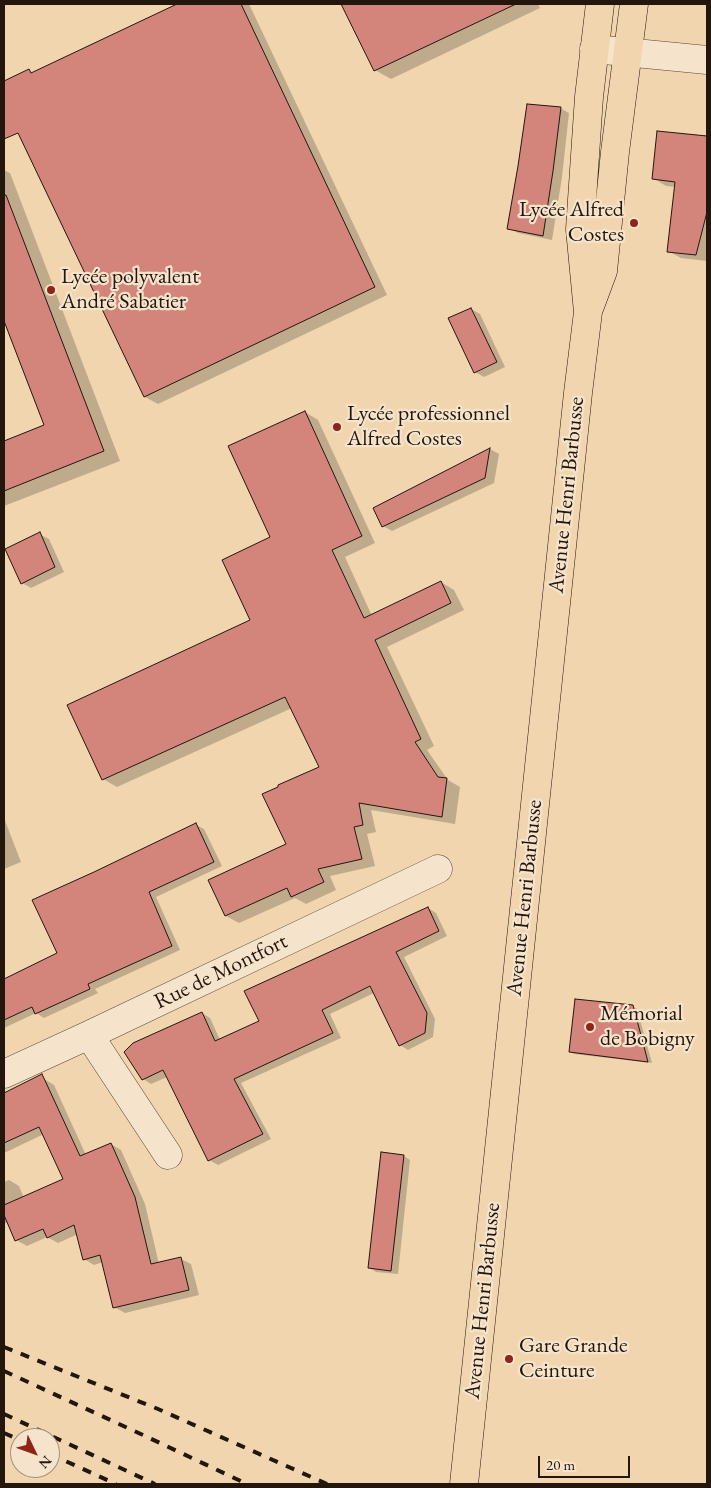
<!DOCTYPE html>
<html>
<head>
<meta charset="utf-8">
<style>
	body { margin:0 }
	#map { position:relative; width:711px; height:1488px; overflow:hidden; background:#f0d5af; font-family:"EB Garamond",serif }
	canvas { display:block }
	.frame { position:absolute; inset:0; border:5px solid #23160d; pointer-events:none }
	.north { position:absolute; left:10px; top:1428px; width:50px; height:50px; box-sizing:border-box; background:#f5e4cb; border:1px solid #a1927f; border-radius:50%; rotate:132deg; font-size:14px; font-weight:700; line-height:20px; text-align:center; color:#23160d }
	.north::after { content:''; display:block; margin:auto; width:18px; height:22px; background:#8f2418; clip-path:polygon(50% 0,100% 100%,50% 72%,0 100%) }
	.scale { position:absolute; left:538px; top:1456px; width:92px; height:22px; box-sizing:border-box; border:2px solid #23160d; border-top:0; padding-left:6px; font-size:15px; line-height:18px; white-space:nowrap; color:#23160d; -webkit-text-stroke:4px #f5e4cb; paint-order:stroke }
</style>
</head>
<body>
<div id="map">
<canvas width="711" height="1488"></canvas>
<div class="frame"></div>
<div class="north">N</div>
<div class="scale">20 m</div>
</div>
<script>
const c = document.querySelector('canvas').getContext('2d');
c.lineJoin = 'round';
function paint(path, color) { c.fillStyle = color; c.fill(path, 'evenodd'); }
const shape = rows => new Path2D(rows.map(r => 'M' + r).join(''));
function strokePath(path, color, width, dash) { c.strokeStyle = color; c.lineWidth = width; c.lineCap = dash ? 'butt' : 'round'; c.setLineDash(dash || []); c.stroke(path); }
function drawText(font, color, halo, rows, align = 'center') {
  c.font = font + ' "EB Garamond",serif'; c.lineWidth = 4.5; c.setLineDash([]); c.textBaseline = 'middle'; c.strokeStyle = halo; c.fillStyle = color; for (const [text, x, y, turn = 0] of rows) {
    c.save(); c.translate(x, y); c.rotate((+turn || 0) * Math.PI / 180); c.textAlign = isNaN(turn) ? turn : align; if (halo) c.strokeText(text, 0, 0); c.fillText(text, 0, 0); c.restore();
  }
}
paint(shape([
	[180,4,249,4,387,295,158,404,145,397,4,99,4,82,29,71,33,73],
	[342,4,538,4,540,8,391,79,375,70],
	[560,108,569,113,562,177,552,240,518,233,509,228],
	[658,133,707,137,707,261,681,258,668,251,676,187,666,186,653,178],
	[4,170,10,173,120,461,4,506,4,442,45,426,4,317],
	[471,309,480,314,505,367,484,377,475,372],
	[305,412,318,420,375,543,345,557,372,616,441,582,454,590,464,610,387,647,434,746,427,750,448,780,460,787,455,824,371,810,376,832,367,834,375,866,330,876,336,890,306,904,295,898,239,923,226,916,209,881,287,844,320,768,292,708,117,787,103,779,252,621],
	[490,449,499,454,494,483,392,531,383,526,375,508],
	[39,534,49,539,64,572,31,588,22,583],
	[4,818,21,862,4,869],
	[196,825,204,829,222,866,156,897,180,950,95,989,98,993,44,1018,36,1013,4,1028,4,980,58,953],
	[428,908,436,913,447,936,404,957,435,1019,433,1037,408,1050,400,1045,374,993,330,1014,341,1038,241,1083,271,1139,218,1165,209,1160,167,1077,151,1084,143,1079,202,1013,210,1018,220,1040,260,1022],
	[632,1006,637,1009,652,1063,574,1054,570,1051],
	[44,1079,54,1085,86,1155,111,1144,121,1150,145,1204,159,1264,181,1259,191,1264,199,1295,125,1313,114,1307,103,1262,94,1265,84,1259,78,1234,58,1243,47,1237,27,1246,16,1240,8,1222,4,1224,4,1182,9,1180,19,1186,24,1198,64,1180,44,1134,4,1153,4,1098],
	[404,1156,410,1160,398,1274,376,1272,370,1268]
]), '#0003');
const building = shape([
	[177,4,241,4,375,287,144,397,18,133,4,139,4,81,29,69,31,73,177,4],
	[341,4,516,4,374,71,341,4],
	[527,104,561,107,553,171,543,236,507,229,518,166,527,104],
	[657,131,707,136,707,212,696,255,667,252,675,182,652,179,657,131],
	[4,195,6,195,104,451,4,491,4,441,44,425,4,321,4,195],
	[471,308,497,362,474,373,448,318,471,308],
	[305,411,362,536,332,550,364,618,441,581,451,603,375,640,421,739,415,742,438,777,447,778,442,817,359,803,363,825,354,827,362,859,318,869,324,882,291,897,287,888,225,916,208,880,286,844,262,794,278,787,278,785,319,767,285,697,102,780,67,705,250,620,222,560,270,537,228,446,305,411],
	[490,448,485,478,382,527,373,508,490,448],
	[40,532,55,567,21,584,5,549,40,532],
	[196,823,214,862,149,892,172,946,88,984,90,989,35,1014,32,1007,4,1020,4,979,57,953,32,900,94,872,196,823],
	[428,907,439,931,396,952,427,1013,425,1033,399,1046,370,986,322,1010,333,1033,234,1079,263,1134,208,1161,163,1070,142,1080,124,1052,133,1043,202,1012,215,1041,259,1021,244,991,428,907],
	[575,999,633,1005,648,1062,569,1052,575,999],
	[42,1074,80,1156,111,1143,135,1197,151,1264,181,1257,189,1290,113,1308,100,1255,83,1260,74,1225,47,1238,43,1229,15,1241,4,1215,4,1205,63,1179,39,1127,4,1143,4,1093,42,1074],
	[381,1152,404,1155,391,1271,368,1268,381,1152]
]);
paint(building, '#d3857b');
strokePath(building, '#23160d', 1);
const minor = shape([
	[594,49,707,60],
	[89,1035,168,1155],
	[4,1074,89,1035,438,869]
]);
const primary = shape([
	[590,306,603,271,615,152,634,4],
	[464,1484,578,393,588,312,580,229,589,97,600,4]
]);
strokePath(minor, '#564636', 29);
strokePath(primary, '#23160d', 29);
strokePath(minor, '#f5e4cb', 28);
strokePath(primary, '#f0d5af', 28);
strokePath(shape([
	[4,1347,158,1409,327,1484],
	[4,1371,143,1435,247,1484],
	[4,1414,155,1484],
	[4,1433,20,1440],
	[50,1454,116,1484]
]), '#23160d', 4, [9, 9]);
for (const [x, y, r, color] of [
	[634,223,5,"#8f2418"],
	[51,290,5,"#8f2418"],
	[337,427,5,"#8f2418"],
	[590,1027,5,"#8f2418"],
	[509,1359,5,"#8f2418"]
]) { const dot = new Path2D(); dot.arc(x, y, r, 0, 2 * Math.PI); c.fillStyle = color; c.fill(dot); strokePath(dot, '#f5e4cb', 2); }
drawText('22px', '#23160d', '#f5e4cb', [
	["Lycée Alfred",624,210,"right"],
	["Costes",624,235,"right"],
	["Lycée polyvalent",61,277],
	["André Sabatier",61,302],
	["Lycée professionnel",347,414],
	["Alfred Costes",347,439],
	["Mémorial",600,1014],
	["de Bobigny",600,1039],
	["Gare Grande",519,1346],
	["Ceinture",519,1371]
], 'left');
drawText('22px', '#23160d', '#f5e4cb', [
	["Avenue Henri Barbusse",567,495,-84],
	["Avenue Henri Barbusse",525,898,-84],
	["Rue de Montfort",221,972,-26],
	["Avenue Henri Barbusse",483,1301,-84]
]);
</script>
</body>
</html>
